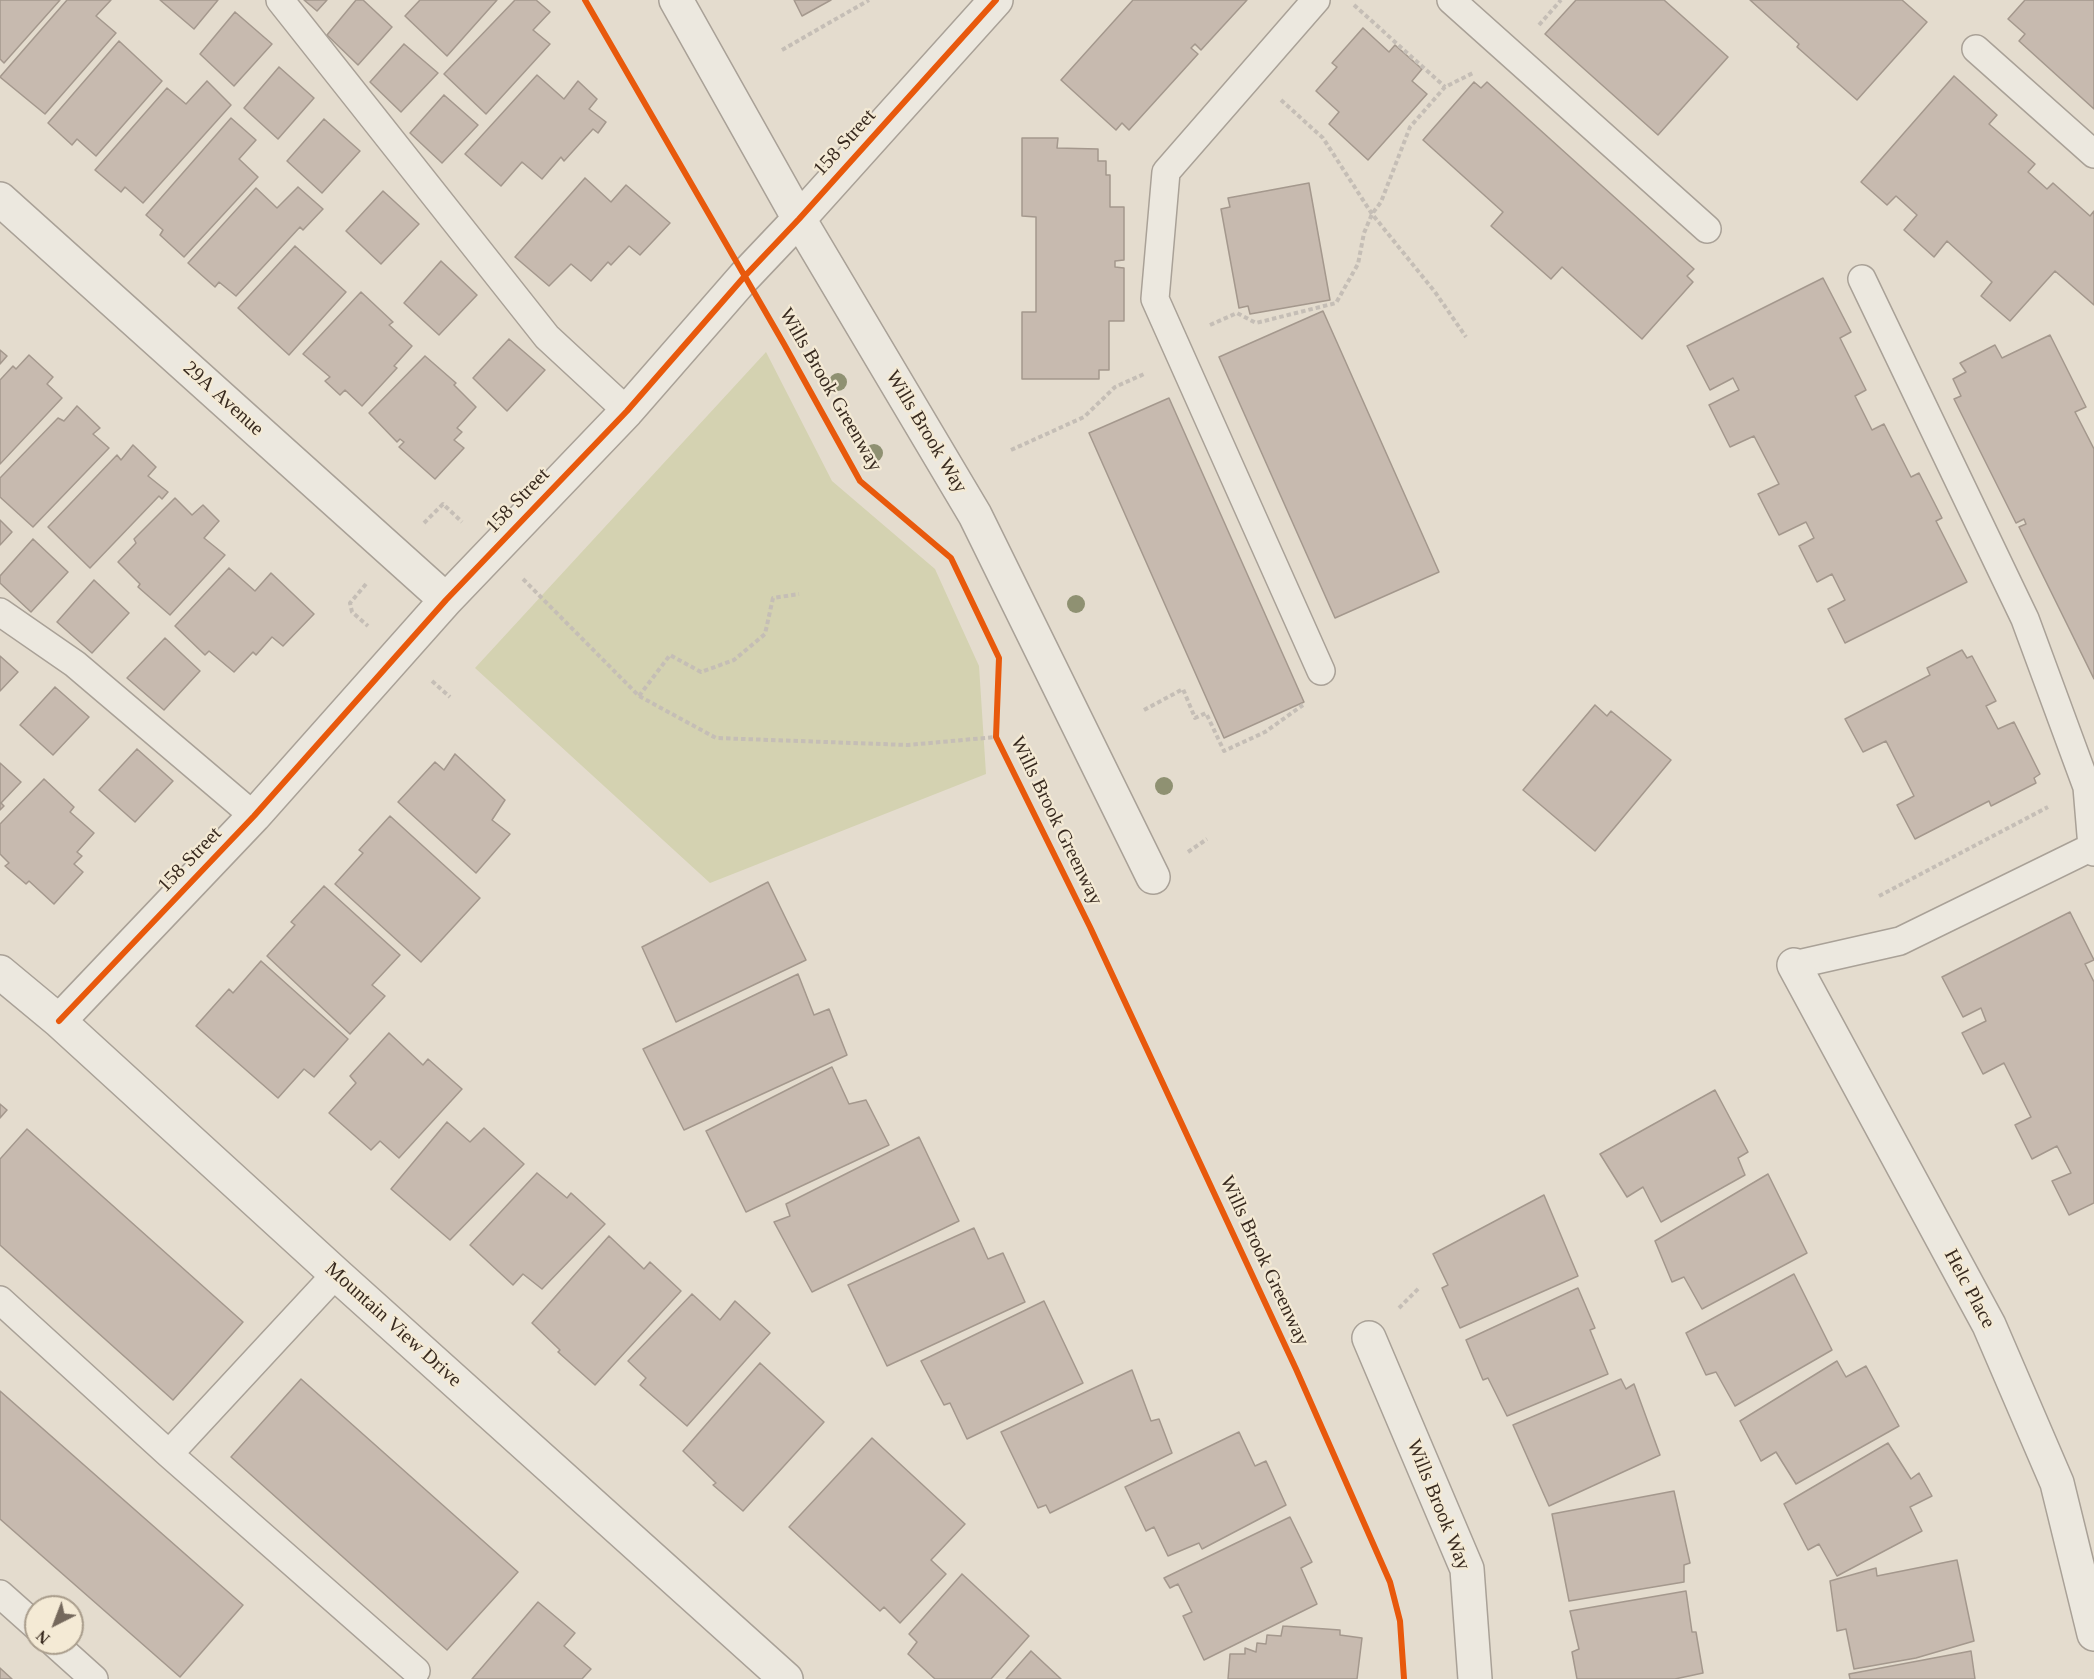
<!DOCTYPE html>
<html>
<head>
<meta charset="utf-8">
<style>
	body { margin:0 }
	#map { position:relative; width:2094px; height:1679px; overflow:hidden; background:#e4dcce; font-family:"Times New Roman",serif }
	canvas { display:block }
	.north { position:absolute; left:24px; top:1595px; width:60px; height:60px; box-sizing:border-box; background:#f4ead5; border:2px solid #a99d8c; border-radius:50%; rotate:222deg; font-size:16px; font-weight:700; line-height:24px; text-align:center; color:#382a1f }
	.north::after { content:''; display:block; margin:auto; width:21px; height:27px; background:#74685c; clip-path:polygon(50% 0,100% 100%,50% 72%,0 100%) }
</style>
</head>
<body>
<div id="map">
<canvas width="2094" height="1679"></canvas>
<div class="north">N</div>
</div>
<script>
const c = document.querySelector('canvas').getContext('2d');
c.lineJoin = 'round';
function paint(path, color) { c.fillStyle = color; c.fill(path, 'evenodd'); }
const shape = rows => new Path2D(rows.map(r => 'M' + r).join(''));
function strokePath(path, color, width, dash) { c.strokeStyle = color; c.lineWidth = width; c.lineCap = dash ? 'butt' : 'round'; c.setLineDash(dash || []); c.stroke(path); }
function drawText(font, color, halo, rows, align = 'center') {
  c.font = font + ' "Times New Roman",serif'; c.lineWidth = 4.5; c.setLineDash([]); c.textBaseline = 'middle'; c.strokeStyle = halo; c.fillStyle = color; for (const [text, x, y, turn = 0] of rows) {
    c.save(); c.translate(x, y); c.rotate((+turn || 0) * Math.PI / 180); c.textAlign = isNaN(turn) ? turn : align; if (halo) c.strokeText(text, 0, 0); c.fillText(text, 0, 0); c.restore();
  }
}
paint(shape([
	[766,352,832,481,935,569,979,666,986,774,710,883,475,668]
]), '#d4d2b1');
const building = shape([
	[0,0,60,0,4,63,0,59,0,0],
	[67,0,111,0,96,16,116,33,45,114,0,77,67,0],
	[160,0,218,0,194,29,160,0],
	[304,0,327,0,317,11,304,0],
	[356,0,363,0,392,27,358,65,327,35,356,0],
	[420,0,497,0,447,56,405,16,420,0],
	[515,0,536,0,550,12,533,30,550,44,486,114,444,74,515,0],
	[794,0,831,0,802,16,794,0],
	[1133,0,1247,0,1201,50,1195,44,1191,48,1198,54,1129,130,1122,123,1116,130,1061,80,1133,0],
	[1576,0,1664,0,1728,57,1658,135,1545,34,1576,0],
	[1750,0,1902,0,1927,22,1857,100,1797,47,1799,44,1750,0],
	[2025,0,2094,0,2094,109,2019,41,2025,34,2008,19,2025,0],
	[235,12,272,44,234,86,200,54,235,12],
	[1363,28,1389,52,1395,45,1422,69,1412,81,1427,94,1368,160,1329,124,1339,112,1316,91,1337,67,1332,63,1363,28],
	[119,41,162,81,96,156,77,139,72,145,48,123,119,41],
	[404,44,438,73,401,112,370,82,404,44],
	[279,67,314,98,278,139,244,108,279,67],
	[537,75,564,99,578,81,597,99,589,109,606,122,598,133,593,129,564,161,561,157,542,179,522,162,501,186,465,154,537,75],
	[1954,76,1997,115,1989,124,2035,164,2028,172,2047,189,2053,183,2090,216,2094,211,2094,305,2055,271,2010,321,1981,296,1992,282,1947,241,1934,257,1904,230,1917,215,1896,196,1887,205,1861,182,1954,76],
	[207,81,231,105,143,203,125,187,121,192,95,170,167,88,186,104,207,81],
	[1474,82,1481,88,1487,82,1694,269,1687,276,1693,282,1642,339,1562,267,1551,279,1491,226,1503,212,1423,140,1474,82],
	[444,95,478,125,442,163,410,133,444,95],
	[231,118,256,140,239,159,258,177,184,257,160,235,163,230,146,215,231,118],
	[324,119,360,151,322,193,287,161,324,119],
	[1022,138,1058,138,1057,148,1098,149,1098,161,1106,161,1106,175,1110,175,1110,207,1124,207,1124,260,1115,261,1115,267,1124,268,1124,321,1109,321,1109,370,1099,370,1099,379,1022,379,1022,312,1036,312,1036,217,1022,216,1022,138],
	[585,178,611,202,626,185,670,223,640,255,629,246,611,265,608,262,591,281,571,264,549,286,515,257,585,178],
	[1309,183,1330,300,1250,314,1248,306,1239,308,1221,209,1230,207,1228,198,1309,183],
	[298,187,323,209,303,230,300,227,236,296,219,282,215,287,188,263,256,188,277,208,298,187],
	[383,191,419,224,381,264,346,231,383,191],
	[295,246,346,292,289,355,238,308,295,246],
	[441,261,477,295,439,335,404,303,441,261],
	[1823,278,1851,332,1840,338,1866,390,1855,396,1872,430,1884,424,1911,477,1919,473,1942,518,1936,521,1967,582,1845,643,1828,609,1845,600,1832,574,1817,582,1799,546,1814,538,1806,522,1779,535,1758,494,1779,484,1754,436,1730,447,1709,405,1739,390,1733,378,1710,390,1687,346,1823,278],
	[361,292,393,322,389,325,412,346,394,366,397,368,362,406,345,390,340,395,325,381,330,377,303,354,361,292],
	[1323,311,1439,572,1335,618,1219,357,1323,311],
	[2050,335,2086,407,2075,412,2094,449,2094,679,2019,527,2026,524,2024,519,2016,523,1954,399,1961,396,1953,379,1966,372,1960,363,1995,345,2002,358,2050,335],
	[509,339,545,370,507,411,473,378,509,339],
	[0,350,7,356,0,364,0,350],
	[29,355,53,377,47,384,62,398,0,464,0,380,13,366,16,369,29,355],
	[425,356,456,383,454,385,476,407,457,428,462,432,454,440,464,448,435,479,399,447,404,442,400,439,397,442,369,413,425,356],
	[1169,398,1304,702,1224,738,1089,433,1169,398],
	[77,406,100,428,93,434,109,448,33,527,0,497,0,478,58,418,64,421,77,406],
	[133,445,156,467,148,476,168,492,162,499,159,496,90,568,48,527,117,455,121,460,133,445],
	[175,498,192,515,203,505,219,521,204,538,225,555,170,615,138,587,140,584,118,562,136,543,134,539,175,498],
	[0,520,12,532,0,545,0,520],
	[33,539,68,572,31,612,0,583,0,576,33,539],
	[229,568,255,591,271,573,314,614,283,646,272,637,256,655,253,652,234,672,209,651,205,655,175,626,229,568],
	[94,580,129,613,92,653,57,622,94,580],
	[165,638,200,671,164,710,127,678,165,638],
	[1962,650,1967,658,1972,656,1996,701,1986,706,1998,729,2014,722,2040,774,2034,778,2036,783,1991,806,1989,801,1915,839,1897,805,1914,796,1886,741,1863,752,1845,719,1930,675,1927,668,1962,650],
	[0,656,18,672,0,691,0,656],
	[55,687,89,717,53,755,20,725,55,687],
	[1595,705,1607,716,1611,711,1671,760,1595,851,1523,790,1595,705],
	[137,749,173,781,135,822,99,790,137,749],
	[455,754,505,800,492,820,510,834,476,873,398,802,435,762,444,770,455,754],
	[0,763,21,782,1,803,4,806,0,810,0,763],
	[44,779,74,807,70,812,94,833,77,852,82,856,74,864,83,872,54,904,29,881,26,884,5,866,9,863,0,854,0,824,44,779],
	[390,816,480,898,421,962,335,884,363,853,359,850,390,816],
	[768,882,806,960,676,1022,642,947,768,882],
	[324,886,400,955,372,985,385,996,350,1034,267,956,295,925,291,922,324,886],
	[2070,912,2094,960,2085,964,2094,982,2094,1203,2069,1215,2052,1181,2071,1173,2057,1146,2032,1159,2015,1125,2031,1117,2004,1063,1983,1074,1962,1033,1986,1021,1981,1008,1963,1017,1942,977,2070,912],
	[261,961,348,1039,314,1077,304,1069,278,1098,196,1026,229,989,233,993,261,961],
	[798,974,814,1015,829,1009,847,1055,684,1130,643,1049,798,974],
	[389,1033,423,1065,428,1059,462,1089,399,1158,380,1141,371,1150,329,1113,356,1083,350,1076,389,1033],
	[832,1067,849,1104,866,1100,889,1145,746,1212,706,1131,832,1067],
	[1715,1090,1748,1152,1738,1158,1745,1175,1661,1222,1643,1187,1627,1197,1600,1154,1715,1090],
	[0,1104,7,1110,0,1118,0,1104],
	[447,1122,470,1142,484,1128,524,1164,450,1240,391,1189,447,1122],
	[27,1129,243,1322,173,1400,0,1245,0,1159,27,1129],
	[919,1137,959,1221,812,1292,774,1222,790,1216,786,1204,919,1137],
	[537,1173,567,1198,571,1193,605,1224,542,1289,523,1274,513,1285,470,1245,537,1173],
	[1768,1174,1807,1253,1702,1309,1684,1277,1672,1282,1655,1241,1768,1174],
	[1544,1195,1578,1276,1460,1328,1442,1288,1448,1285,1433,1254,1544,1195],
	[974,1228,988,1259,1003,1253,1025,1302,887,1366,848,1285,974,1228],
	[609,1236,644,1269,650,1262,681,1291,595,1385,558,1352,560,1350,532,1323,609,1236],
	[1794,1274,1832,1350,1735,1406,1716,1372,1706,1375,1686,1333,1794,1274],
	[1578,1288,1595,1328,1590,1330,1608,1374,1507,1416,1488,1378,1483,1380,1466,1340,1578,1288],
	[692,1294,720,1320,735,1301,770,1333,687,1426,640,1385,646,1378,628,1361,692,1294],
	[1044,1301,1083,1383,967,1439,950,1403,944,1405,921,1361,1044,1301],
	[1837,1361,1846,1377,1866,1366,1899,1426,1796,1484,1776,1452,1761,1461,1740,1421,1837,1361],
	[760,1363,824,1422,743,1511,713,1485,716,1483,683,1451,760,1363],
	[1132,1370,1151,1421,1159,1419,1172,1453,1050,1513,1046,1505,1038,1508,1001,1432,1132,1370],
	[301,1379,518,1572,447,1650,231,1457,301,1379],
	[1621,1379,1626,1389,1634,1384,1660,1455,1549,1506,1513,1425,1621,1379],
	[0,1391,243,1605,180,1677,0,1519,0,1391],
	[1239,1432,1255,1466,1266,1461,1286,1505,1202,1549,1199,1543,1168,1556,1154,1527,1146,1531,1125,1487,1239,1432],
	[872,1438,965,1524,931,1560,946,1574,900,1623,884,1607,880,1611,789,1527,872,1438],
	[1888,1443,1911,1479,1919,1473,1932,1496,1910,1507,1922,1531,1837,1576,1819,1544,1808,1550,1784,1504,1888,1443],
	[1674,1491,1690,1563,1684,1565,1684,1582,1569,1601,1552,1514,1674,1491],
	[1290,1517,1312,1562,1301,1568,1317,1604,1204,1660,1183,1616,1192,1612,1178,1584,1170,1588,1164,1578,1290,1517],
	[1957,1560,1974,1641,1916,1658,1854,1669,1846,1629,1837,1631,1830,1581,1876,1568,1877,1576,1957,1560],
	[962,1574,1029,1636,991,1679,935,1679,908,1654,917,1642,909,1634,962,1574],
	[1686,1591,1692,1632,1696,1632,1703,1673,1675,1679,1577,1679,1572,1652,1579,1649,1570,1611,1686,1591],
	[538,1602,575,1633,564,1646,591,1669,582,1679,472,1679,538,1602],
	[1283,1626,1340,1630,1340,1635,1362,1638,1357,1679,1228,1679,1230,1654,1245,1654,1245,1648,1256,1652,1257,1643,1266,1644,1267,1635,1281,1636,1283,1626],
	[1031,1651,1061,1679,1006,1679,1031,1651],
	[1971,1651,1975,1679,1850,1679,1849,1674,1971,1651],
	[0,1668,12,1679,0,1679,0,1668]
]);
paint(building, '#c7baaf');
strokePath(building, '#a4988d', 1.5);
const service = shape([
	[280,0,547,337,627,411],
	[1316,0,1166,172,1155,299,1321,671],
	[1451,0,1707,229],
	[1976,49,2094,154],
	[1862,279,2025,619,2087,787,2092,847,2094,852],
	[0,612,75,664,254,816],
	[1794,965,1900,941,2092,847],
	[0,1300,169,1454,416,1671],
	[169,1454,336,1274],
	[0,1594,36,1626],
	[54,1643,94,1679]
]);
const minor = shape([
	[676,0,799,219,975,515,1153,877],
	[0,199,446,600],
	[1794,965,1989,1325,2057,1483,2094,1634],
	[0,972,59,1021,336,1274,786,1679],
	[59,1021,254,816,446,600,627,411,744,277,799,219,996,0],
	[1369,1338,1467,1569,1475,1679]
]);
strokePath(service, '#a9a197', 30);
strokePath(minor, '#a9a197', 36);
strokePath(shape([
	[1354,5,1445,87],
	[1539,25,1561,0],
	[782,50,869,0],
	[1281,100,1323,138,1372,214,1435,292,1466,337],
	[1210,325,1237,313,1256,323,1336,303,1358,264,1364,233,1372,214,1381,202,1410,127,1445,87,1473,73],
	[1011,450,1084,417,1115,387,1144,374],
	[424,523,443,504,462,522],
	[523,579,639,696,716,738,908,745,996,737],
	[366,584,350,603,352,612,368,626],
	[432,681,450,697],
	[639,696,670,655,701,672,734,660,765,634,773,598,799,594],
	[1144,710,1183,689,1195,718,1206,713,1224,751,1265,732,1303,705],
	[1188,852,1207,839],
	[1879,896,2048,807],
	[1399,1308,1419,1288]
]), '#c5beb6', 4, [4.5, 3]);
strokePath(service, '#ece8df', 27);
strokePath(minor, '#ece8df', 33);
strokePath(shape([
	[585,0,784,344,860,481,951,558,999,658,996,737,1090,927,1296,1369,1390,1582,1400,1621,1404,1679],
	[59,1021,254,816,446,600,627,411,744,277,799,219,996,0]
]), '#e8590c', 6);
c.fillStyle = '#8f9172';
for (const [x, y] of [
	[838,382],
	[874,453],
	[1076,604],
	[1164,786]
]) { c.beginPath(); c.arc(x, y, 9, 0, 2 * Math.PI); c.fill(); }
drawText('20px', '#382a1f', '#f4ead5', [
	["158 Street",845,143,-48],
	["Wills Brook Greenway",830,390,60],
	["29A Avenue",223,399,42],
	["Wills Brook Way",926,432,59],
	["158 Street",518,501,-46],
	["Wills Brook Greenway",1056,821,64],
	["158 Street",190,860,-46],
	["Wills Brook Greenway",1264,1261,65],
	["Helc Place",1969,1289,62],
	["Mountain View Drive",393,1325,42],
	["Wills Brook Way",1438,1505,68]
]);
</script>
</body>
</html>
